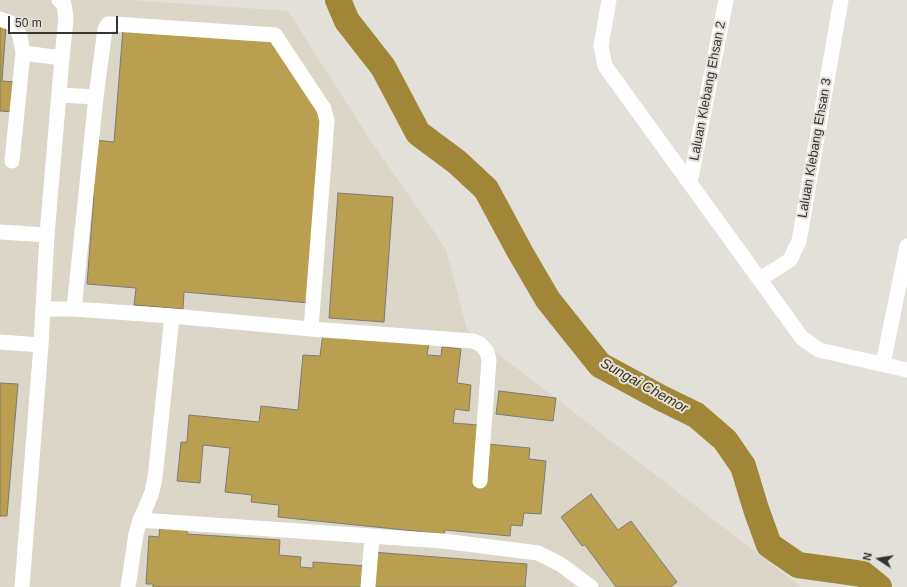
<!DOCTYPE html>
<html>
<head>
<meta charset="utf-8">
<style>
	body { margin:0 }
	#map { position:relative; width:907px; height:587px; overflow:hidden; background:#e3e0d9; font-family:Helvetica,sans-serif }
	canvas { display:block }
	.north { position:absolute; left:859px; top:539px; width:40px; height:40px; -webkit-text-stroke:3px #e3e0d9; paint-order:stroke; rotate:282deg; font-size:11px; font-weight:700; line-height:16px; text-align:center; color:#343330 }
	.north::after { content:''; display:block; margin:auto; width:14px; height:18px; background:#343330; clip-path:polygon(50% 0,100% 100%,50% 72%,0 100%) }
	.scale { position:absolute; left:8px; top:16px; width:110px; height:18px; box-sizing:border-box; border:2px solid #343330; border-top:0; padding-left:5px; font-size:12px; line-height:14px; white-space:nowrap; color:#343330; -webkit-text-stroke:3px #e3e0d9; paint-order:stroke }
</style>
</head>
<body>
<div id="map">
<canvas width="907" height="587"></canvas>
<div class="north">N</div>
<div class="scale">50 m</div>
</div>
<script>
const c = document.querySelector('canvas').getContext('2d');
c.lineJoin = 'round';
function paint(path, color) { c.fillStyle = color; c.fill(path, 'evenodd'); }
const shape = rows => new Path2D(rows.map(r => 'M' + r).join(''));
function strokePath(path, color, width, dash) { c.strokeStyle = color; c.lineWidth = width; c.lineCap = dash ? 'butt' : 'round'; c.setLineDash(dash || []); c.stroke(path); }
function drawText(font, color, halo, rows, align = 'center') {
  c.font = font + ' Helvetica,sans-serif'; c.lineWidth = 4; c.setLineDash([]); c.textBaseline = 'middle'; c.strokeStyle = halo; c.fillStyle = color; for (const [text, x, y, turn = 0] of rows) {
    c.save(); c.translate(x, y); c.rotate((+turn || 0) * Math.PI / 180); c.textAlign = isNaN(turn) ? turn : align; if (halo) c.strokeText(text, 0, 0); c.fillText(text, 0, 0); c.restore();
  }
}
paint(shape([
	[0,0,129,0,288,11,372,143,446,249,467,330,801,587,0,587]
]), '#dbd6c8');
strokePath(shape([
	[338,0,347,21,383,67,418,133,457,162,486,189,520,252,548,300,600,365,661,398,696,415,725,440,743,466,756,509,769,545,798,565,863,574,879,587]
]), '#a08636', 26);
const building = shape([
	[0,26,6,26,2,81,17,82,15,112,0,111,0,26],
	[123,29,286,43,325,103,309,303,184,292,183,309,134,305,136,288,87,284,94,195,89,194,94,140,114,142,123,29],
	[338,193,393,197,384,322,329,318,338,193],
	[323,333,429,343,427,355,441,356,442,347,461,349,457,383,471,385,469,411,455,409,453,423,478,425,476,443,530,448,529,459,546,461,541,514,524,513,522,526,511,525,510,536,445,530,444,534,278,517,279,505,251,502,252,495,225,492,230,448,203,445,200,483,177,481,181,442,187,442,189,415,259,422,261,406,298,410,303,355,320,356,323,333],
	[0,383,18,384,7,516,0,516,0,383],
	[499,391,556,398,553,421,496,414,499,391],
	[591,494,618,530,631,521,677,582,671,587,616,587,585,545,582,546,561,517,591,494],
	[160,525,187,527,187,534,280,540,279,555,301,557,300,567,313,568,313,562,367,566,366,587,153,587,153,584,146,584,149,536,159,537,160,525],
	[372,552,527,564,525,587,526,587,370,587,372,552]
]);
paint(building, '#ba9f51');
strokePath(building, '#7d7b75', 1);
strokePath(shape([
	[609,0,601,46,605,66,802,338,819,350,907,370],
	[0,19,11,23,16,28,20,36,23,53],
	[59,95,96,97],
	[12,161,23,53,62,58],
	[690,182,726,0],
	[0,232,47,235],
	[760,279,790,260,799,241,841,0],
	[43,309,74,309,172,316],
	[74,309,96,97,105,29,108,24,114,24,275,35,324,109,327,121,311,329],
	[0,342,41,345],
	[883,364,907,246],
	[140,520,443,541,538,553,560,564,591,587],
	[22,587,41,345,47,235,62,58,66,19,64,4,59,0],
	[128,587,136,534,140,520,146,507,152,492,155,478,172,316,311,329,473,341,480,344,487,352,489,360,480,481],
	[368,587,372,536]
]), '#fff', 15);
drawText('13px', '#343330', '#e3e0d9', [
	["Laluan Klebang Ehsan 2",708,91,-79],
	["Laluan Klebang Ehsan 3",815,148,-80]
]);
drawText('italic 14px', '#3c300d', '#e3e0d9', [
	["Sungai Chemor",644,386,29]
]);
</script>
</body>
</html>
